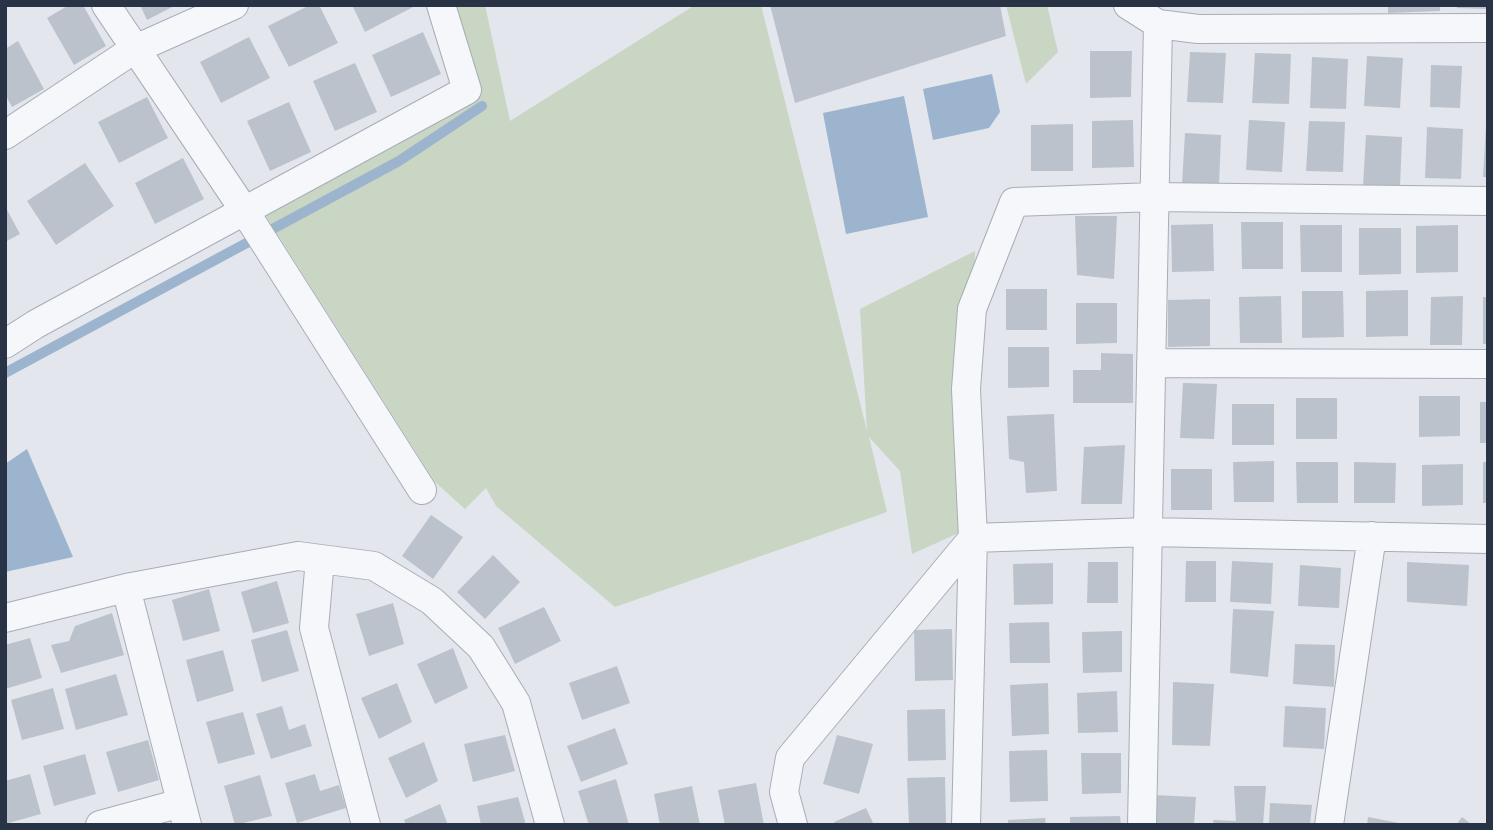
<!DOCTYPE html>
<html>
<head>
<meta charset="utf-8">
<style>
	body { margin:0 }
	#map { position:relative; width:1493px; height:830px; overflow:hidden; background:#e3e6ec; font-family:"Roboto Condensed",sans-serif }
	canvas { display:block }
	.frame { position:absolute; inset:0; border:7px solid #293346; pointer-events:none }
</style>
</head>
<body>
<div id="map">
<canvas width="1493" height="830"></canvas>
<div class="frame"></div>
</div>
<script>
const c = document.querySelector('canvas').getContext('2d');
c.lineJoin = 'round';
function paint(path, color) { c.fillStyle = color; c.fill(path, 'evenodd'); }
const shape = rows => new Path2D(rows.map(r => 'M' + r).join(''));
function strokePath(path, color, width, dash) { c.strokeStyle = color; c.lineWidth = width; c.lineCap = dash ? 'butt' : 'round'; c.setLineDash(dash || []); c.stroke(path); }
paint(shape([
	[447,5,485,5,510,121,695,5,761,5,867,431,860,309,975,251,972,527,912,554,900,471,869,437,887,512,615,607,496,506,486,488,465,509,435,482,264,213,467,90],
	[1006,5,1047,5,1058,52,1026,84]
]), '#c8d6c3');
paint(shape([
	[992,74,1000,112,989,128,933,140,923,89],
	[904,96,928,217,846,234,823,113],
	[27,449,73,557,5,572,5,464]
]), '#9cb4ce');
strokePath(shape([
	[5,373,399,161,482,106]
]), '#9cb4ce', 10);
paint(shape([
	[69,5,83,5,106,46,74,65,47,18],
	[140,5,176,5,147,20],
	[310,5,319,5,338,43,289,67,268,26],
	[352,5,417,5,365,32],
	[770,5,1000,5,1006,36,795,103],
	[1388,5,1440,5,1440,11,1388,13],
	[1457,5,1488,5,1488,9,1457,8],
	[423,32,441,74,391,97,372,55],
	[249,37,270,78,221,103,200,62],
	[18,41,44,89,12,107,5,94,5,49],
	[1090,51,1132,51,1131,97,1090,98],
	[1190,52,1226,53,1223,103,1187,102],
	[1255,53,1291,54,1289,104,1252,103],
	[1367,56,1403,58,1400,108,1364,106],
	[1312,57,1348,59,1346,109,1310,108],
	[355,63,377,112,335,131,313,81],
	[1431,65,1462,66,1460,108,1430,107],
	[147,97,168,138,119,163,98,122],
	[289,102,311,152,270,171,247,121],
	[1133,120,1134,167,1092,168,1092,121],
	[1249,120,1285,122,1282,172,1246,170],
	[1309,121,1345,122,1343,172,1306,171],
	[1073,124,1073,171,1031,171,1031,125],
	[1486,126,1488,126,1488,177,1483,177],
	[1427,127,1463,129,1461,179,1425,178],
	[1185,133,1221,135,1219,185,1182,184],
	[1366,135,1402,137,1400,187,1363,186],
	[183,158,204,199,155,224,135,183],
	[85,163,114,206,56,245,27,201],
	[5,206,20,234,5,242],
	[1075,216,1117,216,1114,279,1077,275],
	[1241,222,1283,222,1283,269,1242,269],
	[1213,224,1214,271,1172,272,1171,225],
	[1300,225,1342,225,1342,272,1301,272],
	[1458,225,1458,272,1416,273,1416,226],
	[1359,228,1401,228,1401,274,1359,275],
	[1006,289,1047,289,1047,330,1006,330],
	[1408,290,1408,336,1366,337,1366,291],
	[1302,291,1343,291,1344,337,1302,338],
	[1281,296,1282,343,1240,343,1239,297],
	[1463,296,1462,345,1430,345,1431,297],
	[1483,297,1488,297,1488,344,1483,344],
	[1210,299,1210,346,1168,347,1168,300],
	[1076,303,1117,303,1117,343,1076,344],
	[1008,347,1049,347,1049,387,1008,388],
	[1101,353,1133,354,1133,403,1073,403,1073,370,1101,370],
	[1183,383,1217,384,1214,439,1180,438],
	[1419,396,1460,396,1460,436,1419,437],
	[1296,398,1337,398,1337,439,1296,439],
	[1480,402,1488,402,1488,443,1480,443],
	[1232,404,1274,404,1274,445,1232,445],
	[1054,414,1057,491,1026,493,1024,462,1009,459,1007,416],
	[1125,445,1122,504,1081,504,1084,447],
	[1274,461,1274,502,1234,502,1233,462],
	[1296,462,1338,462,1338,503,1297,503],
	[1354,462,1396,463,1395,503,1354,503],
	[1483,462,1488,462,1488,503,1483,503],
	[1463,464,1463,505,1422,506,1422,465],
	[1171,469,1212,469,1212,510,1171,510],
	[431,515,463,537,433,579,402,556],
	[493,555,520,582,485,619,457,592],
	[1186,561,1216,561,1216,602,1185,602],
	[1232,561,1273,563,1271,604,1230,602],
	[1088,562,1118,562,1118,603,1087,603],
	[1407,562,1469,565,1467,606,1407,602],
	[1053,563,1053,604,1014,605,1013,564],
	[1300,565,1341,568,1339,608,1298,606],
	[277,581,289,623,253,633,241,592],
	[209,589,220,631,183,641,172,600],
	[393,603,404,644,369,656,356,614],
	[544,607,561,641,515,664,498,628],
	[1233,609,1274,611,1268,677,1230,673],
	[112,613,124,655,61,673,51,645,69,641,75,626],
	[1049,622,1050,663,1010,663,1009,623],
	[952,629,953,680,915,681,914,630],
	[287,630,299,671,262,682,251,640],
	[1122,631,1122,672,1083,673,1082,632],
	[30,638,42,678,5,689,5,645],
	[1295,644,1335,645,1334,687,1293,684],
	[453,648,468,688,435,704,417,664],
	[223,650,234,691,197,702,186,660],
	[617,666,630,703,582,720,569,683],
	[116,674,128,715,76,730,65,689],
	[1173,682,1214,684,1210,746,1172,745],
	[397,683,412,722,379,739,361,698],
	[1048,683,1049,734,1012,736,1010,685],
	[53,688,64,729,22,740,11,700],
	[1117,691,1118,732,1078,733,1077,693],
	[282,706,289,730,305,724,312,746,271,759,256,714],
	[1285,706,1326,708,1324,749,1283,747],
	[945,709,946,760,908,761,907,710],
	[243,712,255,754,218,764,206,722],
	[615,728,628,764,581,782,567,746],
	[505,735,515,771,473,782,464,744],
	[837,735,873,744,859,794,823,784],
	[148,740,159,780,118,792,106,752],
	[424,742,438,781,406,798,388,758],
	[1047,750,1048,801,1010,802,1009,751],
	[1081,753,1121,753,1121,793,1082,794],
	[85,754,96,794,54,806,43,766],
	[30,774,41,814,5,824,5,781],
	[315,774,320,791,339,785,346,808,297,823,285,783],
	[260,775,272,816,235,825,224,786],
	[945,777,946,825,909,825,907,778],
	[616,779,629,825,589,825,578,791],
	[756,783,764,825,725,825,718,790],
	[692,786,700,825,660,825,654,794],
	[1234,786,1266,786,1263,825,1214,825,1213,820,1236,821],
	[1154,795,1196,797,1194,825,1153,825],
	[518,797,526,825,481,825,477,806],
	[1270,803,1312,805,1310,825,1269,825],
	[440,804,448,825,406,825,404,820],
	[866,808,874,825,836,825,834,822],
	[1120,816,1121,825,1070,825,1070,817],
	[1368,817,1399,823,1399,825,1367,825],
	[1462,817,1472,825,1456,825],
	[1045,818,1046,825,1008,825,1008,820]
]), '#bcc2cc');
const street = shape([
	[106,5,244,210,422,490],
	[1128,5,1158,24,1198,29,1488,28],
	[5,135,133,50,234,5],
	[5,344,36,324,467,90,441,5],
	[1151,363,1488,364],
	[320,559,314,628,366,825],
	[126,588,187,825],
	[5,618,126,588,298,556,374,566,432,601,481,647,516,703,550,825],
	[100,825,181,803],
	[793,825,784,792,790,758,973,538,1148,532,1488,539],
	[966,825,973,538,966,389,972,309,1014,202,1155,197,1488,201],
	[1142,825,1158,24],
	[1329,825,1372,536]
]);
strokePath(street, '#a7adb7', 30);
strokePath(street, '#f6f7fa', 28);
</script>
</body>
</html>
